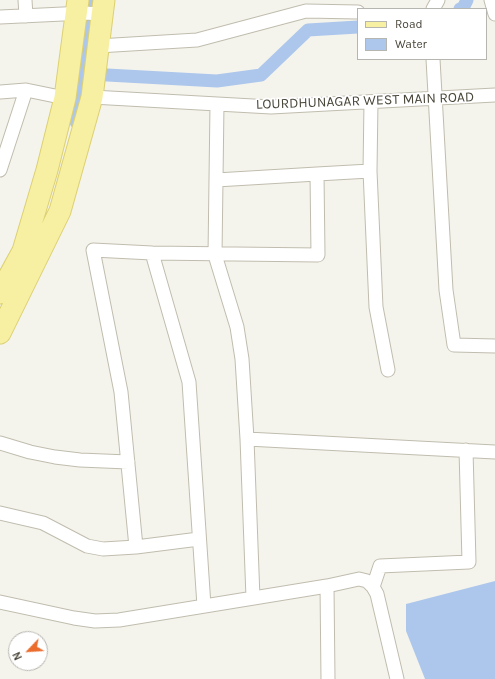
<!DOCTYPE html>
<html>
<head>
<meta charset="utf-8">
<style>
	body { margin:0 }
	#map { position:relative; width:495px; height:679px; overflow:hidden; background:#f5f4ec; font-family:Karla,sans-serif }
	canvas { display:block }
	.legend { position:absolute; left:357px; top:8px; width:130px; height:52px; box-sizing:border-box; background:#fff; border:1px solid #b6b5b0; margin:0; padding:5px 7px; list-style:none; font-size:12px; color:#49463a }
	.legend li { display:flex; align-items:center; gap:8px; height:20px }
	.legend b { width:20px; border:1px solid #b6b5b0 }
	.north { position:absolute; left:8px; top:631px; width:40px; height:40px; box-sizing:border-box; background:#fff; border:1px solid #b6b5b0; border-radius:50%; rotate:245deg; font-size:11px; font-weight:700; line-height:16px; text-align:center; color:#49463a }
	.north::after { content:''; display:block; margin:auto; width:14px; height:18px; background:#eb6c2c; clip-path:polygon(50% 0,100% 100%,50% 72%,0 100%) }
</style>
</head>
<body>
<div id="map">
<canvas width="495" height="679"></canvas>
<ul class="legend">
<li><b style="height:5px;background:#f7efa2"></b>Road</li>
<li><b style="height:11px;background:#adc7ec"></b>Water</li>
</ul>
<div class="north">N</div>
</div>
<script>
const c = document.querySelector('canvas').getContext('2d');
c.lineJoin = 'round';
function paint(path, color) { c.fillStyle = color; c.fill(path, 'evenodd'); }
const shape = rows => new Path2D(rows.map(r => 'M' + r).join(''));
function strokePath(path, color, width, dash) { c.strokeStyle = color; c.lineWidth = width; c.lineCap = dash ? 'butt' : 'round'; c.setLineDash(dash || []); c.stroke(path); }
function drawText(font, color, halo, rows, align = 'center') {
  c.font = font + ' Karla,sans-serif'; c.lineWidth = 3.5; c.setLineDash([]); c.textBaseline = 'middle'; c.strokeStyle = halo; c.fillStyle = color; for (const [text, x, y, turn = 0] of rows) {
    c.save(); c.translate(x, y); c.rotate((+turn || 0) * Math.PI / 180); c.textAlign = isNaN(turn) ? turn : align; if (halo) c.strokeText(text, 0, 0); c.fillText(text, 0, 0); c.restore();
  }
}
paint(shape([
	[495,581,495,679,425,679,406,631,406,604]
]), '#adc7ec');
strokePath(shape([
	[460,9,463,8,467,0],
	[89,74,217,81,261,75,308,30,358,27],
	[76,122,93,0]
]), '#adc7ec', 13);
const minor = shape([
	[25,0,26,16],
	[491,0,495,14],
	[433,9,438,0],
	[0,17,84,13,102,14],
	[98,46,197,40,306,11,358,12],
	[433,59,446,290,454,345,495,346],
	[0,92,26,90,65,98],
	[92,97,271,107,495,95],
	[371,102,370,171,376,307,388,370],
	[217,104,215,255,237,327,242,359,247,439],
	[0,170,26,90],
	[216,180,317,174],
	[152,253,93,250,121,392,136,547,199,539],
	[0,443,30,452,55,457,80,460,128,462],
	[0,513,43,523,87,546,103,549,136,547],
	[327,586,359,579,367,581,373,587,377,594,397,679],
	[373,587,380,566,469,562,466,450],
	[253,598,247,439,495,452],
	[0,602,74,618,95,621,119,620,327,586,328,679],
	[204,606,189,382,152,253,318,255,317,174,370,171]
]);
const primary = shape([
	[0,293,23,251,47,170,65,98,78,0],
	[0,333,60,211,92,97,104,0]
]);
strokePath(minor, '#c0bdaf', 15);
strokePath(primary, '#dcd072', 23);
strokePath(minor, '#fff', 13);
strokePath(primary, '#f7efa2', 21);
drawText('14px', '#49463a', '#fff', [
	["LOURDHUNAGAR WEST MAIN ROAD",365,101,-2]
]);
</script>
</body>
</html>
